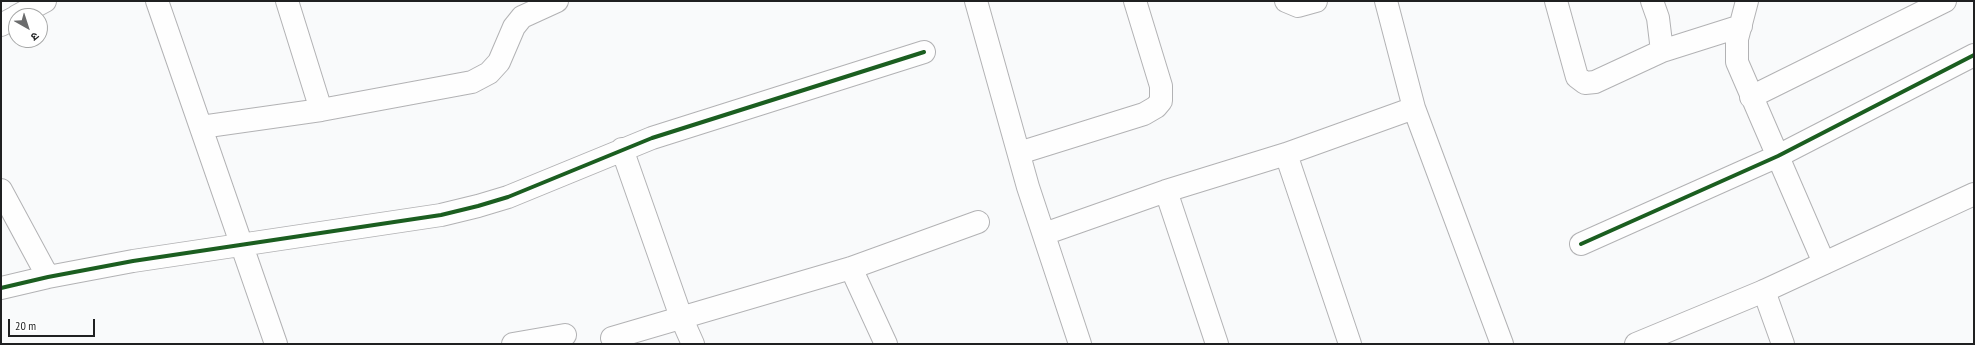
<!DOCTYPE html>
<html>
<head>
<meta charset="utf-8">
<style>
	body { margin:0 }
	#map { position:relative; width:1975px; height:345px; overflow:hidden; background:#f9fafb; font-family:"PT Sans Narrow","Noto Sans Devanagari",sans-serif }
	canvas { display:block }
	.frame { position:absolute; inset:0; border:2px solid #1f2021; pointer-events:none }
	.north { position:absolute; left:8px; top:8px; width:40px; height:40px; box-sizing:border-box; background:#fff; border:1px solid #a5a6a6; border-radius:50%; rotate:141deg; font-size:11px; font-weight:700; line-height:16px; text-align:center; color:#1f2021 }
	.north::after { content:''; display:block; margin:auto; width:14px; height:18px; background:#6b6c6d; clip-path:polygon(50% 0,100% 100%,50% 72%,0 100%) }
	.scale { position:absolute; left:8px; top:319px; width:87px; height:18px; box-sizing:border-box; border:2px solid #1f2021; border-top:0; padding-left:5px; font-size:12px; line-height:14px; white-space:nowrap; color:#1f2021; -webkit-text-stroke:3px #fff; paint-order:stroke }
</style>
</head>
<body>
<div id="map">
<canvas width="1975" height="345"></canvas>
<div class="frame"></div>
<div class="north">उ</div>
<div class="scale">20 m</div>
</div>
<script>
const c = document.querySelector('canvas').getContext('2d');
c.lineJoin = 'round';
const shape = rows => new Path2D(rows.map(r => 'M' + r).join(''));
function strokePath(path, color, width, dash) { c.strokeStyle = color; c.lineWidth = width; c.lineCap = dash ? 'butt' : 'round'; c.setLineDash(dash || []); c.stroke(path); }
const street = shape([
	[157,1,276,344],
	[287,1,321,110],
	[976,1,1028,187,1080,344],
	[1286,1,1298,6,1316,1],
	[1386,1,1414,108,1502,344],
	[1556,1,1577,77,1585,83,1595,82,1662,51,1741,26],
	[1652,1,1658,18,1662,51],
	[1747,1,1737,39,1737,62,1824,263],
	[17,16,45,1],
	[1,25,16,17],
	[1751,97,1945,1],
	[201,127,321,110,472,82,489,73,499,62,514,27,522,17,557,1],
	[622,149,681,317,693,344],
	[1019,153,1144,114,1156,107,1161,101,1161,86,1135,1],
	[1286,154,1350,344],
	[1,190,48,277],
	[1166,191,1217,344],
	[1044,234,1166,191,1286,154,1414,108],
	[1581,244,1778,156,1974,55],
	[851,268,886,344],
	[1,288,48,277,133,261,441,215,478,206,508,197,652,138,924,52],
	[1764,291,1783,344],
	[612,338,851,268,978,222],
	[513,344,565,335]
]);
const secondary = shape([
	[1636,344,1764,291,1974,194]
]);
strokePath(street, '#b2b2b4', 24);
strokePath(secondary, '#b2b2b4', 24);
strokePath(street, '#fefefe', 22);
strokePath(secondary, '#fefefe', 22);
strokePath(shape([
	[1581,244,1778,156,1974,55],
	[1,288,48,277,133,261,441,215,478,206,508,197,652,138,924,52]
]), '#1b5e20', 4);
</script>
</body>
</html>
